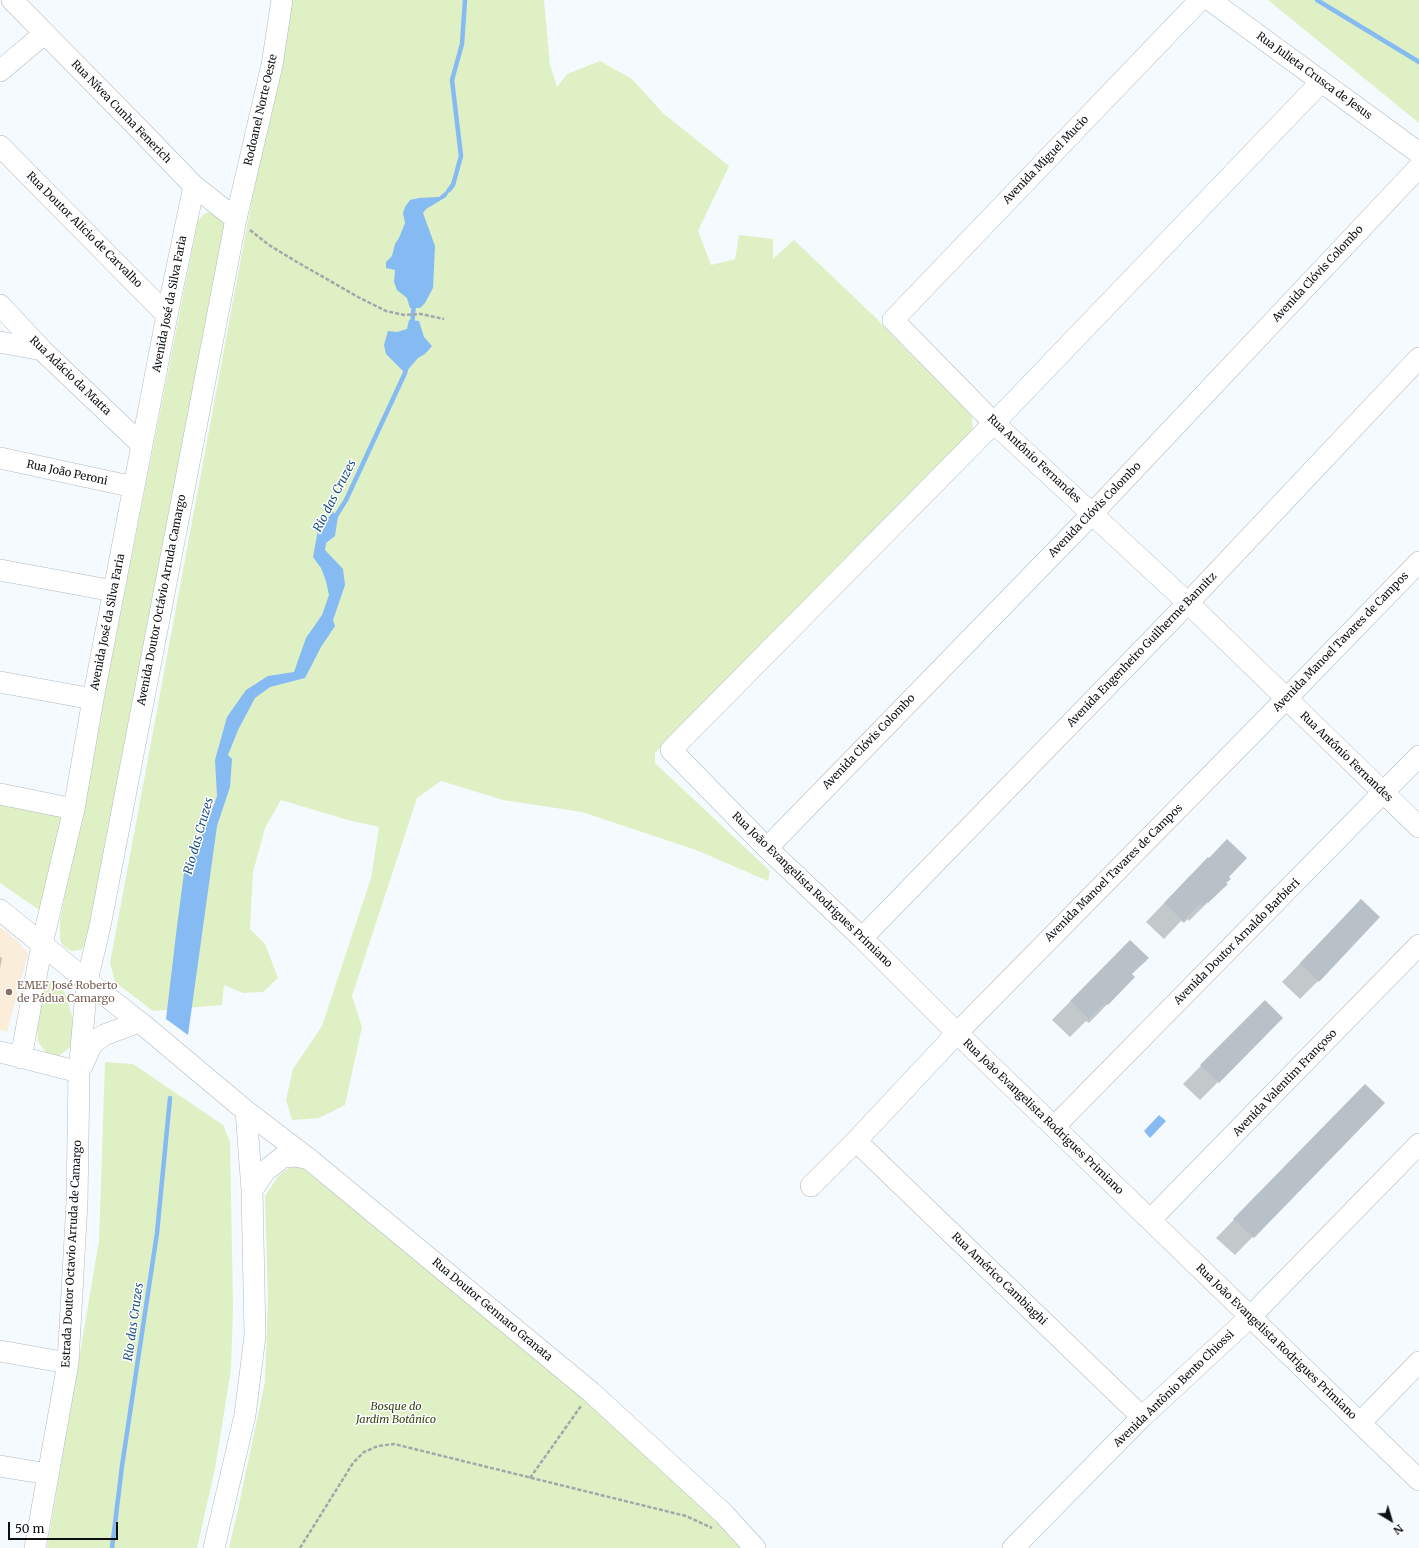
<!DOCTYPE html>
<html>
<head>
<meta charset="utf-8">
<style>
	body { margin:0 }
	#map { position:relative; width:1419px; height:1548px; overflow:hidden; background:#f4fafe; font-family:Merriweather,serif }
	canvas { display:block }
	.north { position:absolute; left:1371px; top:1500px; width:40px; height:40px; -webkit-text-stroke:3px #fff; paint-order:stroke; rotate:142deg; font-size:11px; font-weight:700; line-height:16px; text-align:center; color:#0d1012 }
	.north::after { content:''; display:block; margin:auto; width:14px; height:18px; background:#0d1012; clip-path:polygon(50% 0,100% 100%,50% 72%,0 100%) }
	.scale { position:absolute; left:8px; top:1522px; width:110px; height:18px; box-sizing:border-box; border:2px solid #0d1012; border-top:0; padding-left:5px; font-size:12px; line-height:14px; white-space:nowrap; color:#0d1012; -webkit-text-stroke:3px #fff; paint-order:stroke }
</style>
</head>
<body>
<div id="map">
<canvas width="1419" height="1548"></canvas>
<div class="north">N</div>
<div class="scale">50 m</div>
</div>
<script>
const c = document.querySelector('canvas').getContext('2d');
c.lineJoin = 'round';
function paint(path, color) { c.fillStyle = color; c.fill(path, 'evenodd'); }
const shape = rows => new Path2D(rows.map(r => 'M' + r).join(''));
function strokePath(path, color, width, dash) { c.strokeStyle = color; c.lineWidth = width; c.lineCap = dash ? 'butt' : 'round'; c.setLineDash(dash || []); c.stroke(path); }
function drawText(font, color, halo, rows, align = 'center') {
  c.font = font + ' Merriweather,serif'; c.lineWidth = 3; c.setLineDash([]); c.textBaseline = 'middle'; c.strokeStyle = halo; c.fillStyle = color; for (const [text, x, y, turn = 0] of rows) {
    c.save(); c.translate(x, y); c.rotate((+turn || 0) * Math.PI / 180); c.textAlign = isNaN(turn) ? turn : align; if (halo) c.strokeText(text, 0, 0); c.fillText(text, 0, 0); c.restore();
  }
}
paint(shape([
	[0,927,17,940,28,954,7,1032,0,1030]
]), '#faedd9');
paint(shape([
	[289,0,544,0,550,65,557,87,567,74,600,61,632,79,663,113,729,166,698,231,711,265,735,259,739,235,773,239,773,259,794,240,875,317,910,354,961,405,972,417,973,429,962,443,655,753,655,763,770,871,768,881,696,850,582,812,503,800,441,781,417,798,352,996,362,1027,345,1105,319,1118,292,1120,286,1100,293,1069,322,1026,371,878,379,827,348,820,281,800,265,828,253,872,250,929,265,944,278,978,263,992,243,993,224,985,222,1005,153,1011,115,982,110,963],
	[1268,0,1419,0,1419,123],
	[209,212,217,213,226,220,87,943,81,950,71,951,63,946,60,939,60,920,198,220,204,214],
	[0,801,61,816,63,820,39,910,0,883],
	[49,981,54,981,59,984,66,995,76,1030,74,1044,59,1056,55,1056,46,1052,38,1042,37,1029,44,986],
	[105,1062,133,1064,223,1125,230,1142,233,1307,231,1369,215,1469,197,1548,47,1548,99,1241],
	[296,1163,607,1408,749,1548,229,1548,238,1509,265,1382,268,1298,265,1196,279,1175]
]), '#dff0c5');
paint(shape([
	[453,185,446,197,426,209,423,213,435,246,433,288,425,303,420,308,410,308,407,298,397,290,394,282,395,270,386,268,386,262,392,256,395,244,399,238,405,223,403,213,405,207,410,200,419,198,439,197],
	[409,320,419,321,424,337,432,346,425,354,418,358,405,373,386,354,384,345,388,331,397,332,407,329],
	[333,512,338,516,335,536,326,543,325,550,343,569,345,585,333,620,335,626,321,647,305,678,270,687,255,698,238,730,228,755,232,759,230,787,217,826,188,1035,166,1019,177,926,184,873,206,826,217,796,215,760,227,717,246,690,268,676,294,672,306,638,322,615,329,595,326,581,321,568,313,557,318,530],
	[1159,1115,1166,1121,1150,1138,1144,1131]
]), '#85baf3');
paint(shape([
	[1190,876,1227,877,1225,883,1226,884,1189,921,1188,919,1184,923,1181,921,1164,939,1146,922],
	[1343,919,1318,981,1300,999,1282,982],
	[1130,941,1131,974,1134,977,1089,1023,1086,1021,1070,1037,1052,1020],
	[0,957,2,958,0,968],
	[1265,1001,1282,1018,1200,1100,1183,1084],
	[1383,1103,1235,1255,1216,1238,1347,1104]
]), '#0003');
strokePath(shape([
	[1317,0,1419,62],
	[449,190,453,185,461,156,452,80,462,44,465,0],
	[412,326,414,303],
	[334,519,346,500,379,429,405,373,406,369],
	[112,1548,122,1466,157,1233,170,1098]
]), '#85baf3', 4.5);
paint(shape([
	[1227,839,1247,858,1229,877,1231,879,1226,883,1228,884,1208,903,1206,902,1202,906,1200,904,1183,921,1164,903,1208,857,1209,858],
	[1361,899,1380,917,1319,982,1300,963],
	[1130,940,1149,958,1132,974,1135,977,1108,1005,1105,1003,1089,1019,1070,1001],
	[1265,1000,1283,1018,1219,1083,1200,1065],
	[1365,1084,1385,1103,1254,1238,1233,1219]
]), '#b8c1c8');
const minor = shape([
	[12,0,139,129,194,186,236,219],
	[1200,0,893,320,994,423,1188,603,1419,827],
	[1210,0,1419,153],
	[0,71,44,34],
	[1321,82,994,423,671,750,767,848,862,938,957,1033,1419,1480],
	[0,146,167,315],
	[0,305,42,350,142,445],
	[0,342,42,350],
	[0,458,134,487],
	[0,570,114,591],
	[0,682,93,699],
	[0,794,74,809],
	[767,848,1092,514,1419,167],
	[0,910,87,981,147,1028,246,1111,309,1159,591,1392,723,1513,755,1548],
	[862,938,1188,603,1419,358],
	[0,1052,79,1072],
	[21,1058,42,944,74,809,93,699,167,315,194,186],
	[82,1066,92,1044,104,1035,139,1022],
	[1054,1127,1419,756],
	[856,1141,1142,1417],
	[811,1186,856,1141,957,1033,1286,699,1419,562],
	[252,1190,265,1171,283,1157,296,1156,309,1159],
	[1150,1220,1419,945],
	[0,1351,68,1363],
	[1360,1423,1419,1362],
	[0,1466,48,1474],
	[35,1548,68,1363,77,1202,79,1072,87,981,100,926,236,219,272,65,282,0],
	[214,1548,245,1415,255,1336,252,1190,246,1111],
	[1013,1548,1142,1417,1250,1317,1419,1144]
]);
strokePath(minor, '#b1bac1', 22);
strokePath(shape([
	[250,230,269,245,297,262,358,297,386,311,404,315,421,314,444,319],
	[530,1478,581,1406],
	[300,1548,353,1463,364,1452,378,1446,394,1444,686,1516,712,1528]
]), '#a2a7aa', 2.5, [4, 2]);
strokePath(minor, '#fff', 21);
for (const [x, y, r, color] of [
	[9,992,4,"#8d6e63"]
]) { const dot = new Path2D(); dot.arc(x, y, r, 0, 2 * Math.PI); c.fillStyle = color; c.fill(dot); strokePath(dot, '#fff', 1.5); }
drawText('11px', '#0d1012', '#fff', [
	["Rua Julieta Crusca de Jesus",1314,76,36],
	["Rodoanel Norte Oeste",261,110,-77],
	["Rua Nívea Cunha Fenerich",121,112,46],
	["Avenida Miguel Mucio",1046,160,-46],
	["Rua Doutor Alicio de Carvalho",84,230,45],
	["Avenida Clóvis Colombo",1318,274,-47],
	["Avenida José da Silva Faria",170,304,-79],
	["Rua Adácio da Matta",70,376,44],
	["Rua Antônio Fernandes",1034,459,43],
	["Rua João Peroni",67,473,12],
	["Avenida Clóvis Colombo",1095,510,-46],
	["Avenida Doutor Octávio Arruda Camargo",162,600,-79],
	["Avenida José da Silva Faria",108,622,-79],
	["Avenida Manoel Tavares de Campos",1341,642,-46],
	["Avenida Engenheiro Guilherme Bannitz",1142,650,-46],
	["Avenida Clóvis Colombo",869,742,-46],
	["Rua Antônio Fernandes",1346,757,44],
	["Avenida Manoel Tavares de Campos",1114,873,-45],
	["Rua João Evangelista Rodrigues Primiano",812,890,44],
	["Avenida Doutor Arnaldo Barbieri",1237,942,-45],
	["Avenida Valentim Françoso",1285,1083,-46],
	["Rua João Evangelista Rodrigues Primiano",1043,1117,44],
	["Estrada Doutor Octavio Arruda de Camargo",72,1254,-87],
	["Rua Américo Cambiaghi",999,1279,44],
	["Rua Doutor Gennaro Granata",492,1310,40],
	["Rua João Evangelista Rodrigues Primiano",1276,1342,44],
	["Avenida Antônio Bento Chiossi",1174,1389,-44]
]);
drawText('11px', '#785e54', '#fff', [
	["EMEF José Roberto",17,986],
	["de Pádua Camargo",17,999]
], 'left');
drawText('italic 11px', '#33430f', '#fff', [
	["Bosque do",396,1407],
	["Jardim Botânico",396,1420]
]);
drawText('italic 12px', '#195084', '#fff', [
	["Rio das Cruzes",335,496,-63],
	["Rio das Cruzes",199,836,-74],
	["Rio das Cruzes",134,1322,-82]
]);
</script>
</body>
</html>
